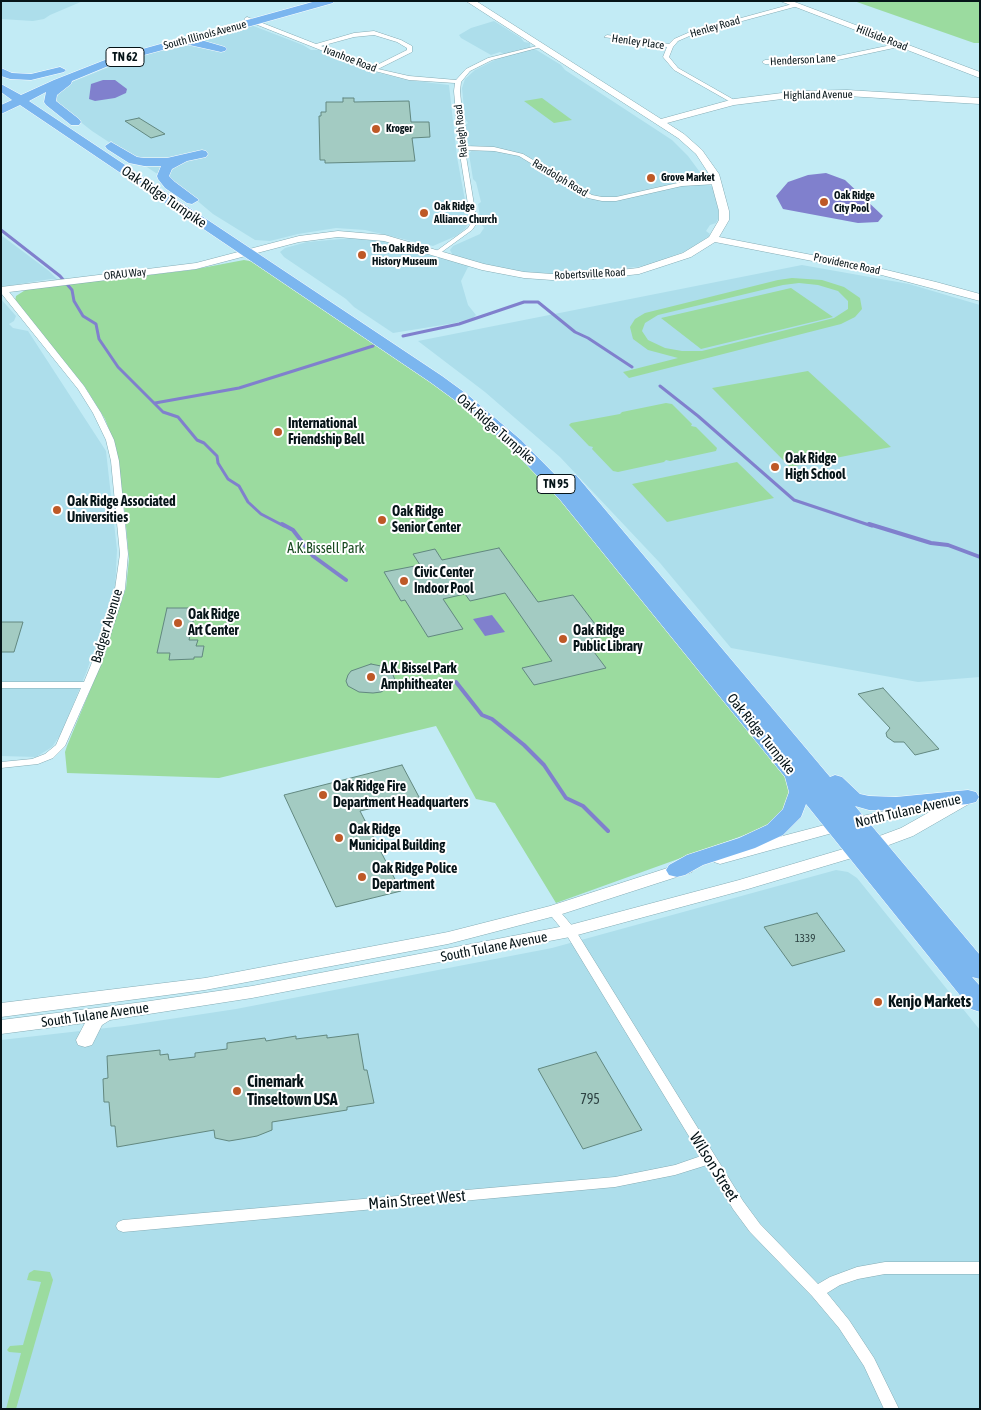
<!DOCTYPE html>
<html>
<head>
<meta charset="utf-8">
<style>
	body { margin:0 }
	#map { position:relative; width:981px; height:1410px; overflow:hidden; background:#c2ebf5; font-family:"Asap Condensed",sans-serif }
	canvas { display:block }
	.frame { position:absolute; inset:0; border:2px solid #061418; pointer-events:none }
</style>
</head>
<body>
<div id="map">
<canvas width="981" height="1410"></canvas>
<div class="frame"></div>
</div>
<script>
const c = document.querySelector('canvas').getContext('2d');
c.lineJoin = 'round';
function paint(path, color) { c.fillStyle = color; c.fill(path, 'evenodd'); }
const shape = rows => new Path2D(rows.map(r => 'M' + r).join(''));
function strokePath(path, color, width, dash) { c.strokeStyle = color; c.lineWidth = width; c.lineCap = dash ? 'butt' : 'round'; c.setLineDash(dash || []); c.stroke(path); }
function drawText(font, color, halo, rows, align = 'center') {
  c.font = font + ' "Asap Condensed",sans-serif'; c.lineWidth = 4; c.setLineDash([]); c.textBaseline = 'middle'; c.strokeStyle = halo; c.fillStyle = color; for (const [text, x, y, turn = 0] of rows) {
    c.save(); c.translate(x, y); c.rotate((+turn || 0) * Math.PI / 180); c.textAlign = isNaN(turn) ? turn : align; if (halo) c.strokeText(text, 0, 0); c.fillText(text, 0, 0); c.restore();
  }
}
paint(shape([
	[1,1,83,1,50,15,44,19,33,21,1,19],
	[494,21,521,38,524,42,530,43,530,46,561,65,565,70,672,140,688,156,702,175,707,175,709,177,704,180,707,184,713,187,718,208,718,219,716,223,710,225,706,231,710,234,708,237,689,250,646,266,625,268,622,270,550,274,515,271,476,262,468,267,461,281,468,305,476,315,473,318,455,323,393,333,354,307,346,299,284,257,280,252,285,248,307,242,352,238,380,240,445,259,452,254,450,250,453,246,480,234,484,228,481,224,478,204,481,202,476,182,473,179,469,154,472,150,471,146,468,143,465,125,468,123,465,119,462,88,465,79,475,70,505,55,500,52,491,55,461,38,459,35,471,28],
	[251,25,303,45,311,50,322,50,379,73,407,80,449,85,457,157,469,222,465,229,456,236,433,246,365,230,336,228,298,234,270,241,255,240,213,214,194,198,92,131,54,101,54,95,72,82,131,58],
	[1,235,49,271,58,280,51,279,1,287],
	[802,265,909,284,980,305,980,677,918,682,731,648,660,563,560,457,485,392,418,341],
	[1,299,16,316,14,321,9,324,13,328,28,331,106,451,117,550,115,591,86,673,61,734,52,747,36,757,1,756],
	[836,870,848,872,857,878,980,1030,980,1409,1,1409,1,1040,124,1026,236,1009,552,948]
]), '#addeeb');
paint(shape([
	[854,1,980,1,980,43,974,43],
	[542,98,572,120,554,123,524,101],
	[244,260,255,262,460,401,510,443,556,491,791,781,794,796,778,823,556,903,495,803,476,799,436,726,219,778,67,773,65,752,67,746,98,671,126,588,129,559,125,515,116,447,105,419,85,387,15,301,16,296,27,289,191,270],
	[792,278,822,280,844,287,860,298,862,309,855,317,841,324,629,378,623,372,678,358,648,350,633,339,630,327,635,319,645,313,778,280],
	[799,283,818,285,838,291,848,301,848,309,834,318,702,351,682,351,665,348,648,340,642,331,645,323,658,315,783,285],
	[791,288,833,317,701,349,661,318],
	[808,371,891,447,790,467,712,388],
	[666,403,672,404,692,424,691,426,696,427,717,448,716,451,670,461,666,460,664,462,618,472,613,471,592,449,593,447,589,446,569,425,571,423,620,414,622,412],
	[737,462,774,498,667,522,632,484],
	[34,1270,50,1272,53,1280,16,1409,6,1409,21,1353,9,1352,7,1350,10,1346,23,1345,41,1282,27,1280,29,1273]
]), '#9bdb9f');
paint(shape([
	[103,80,115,80,127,89,126,93,115,98,95,101,89,99,91,84],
	[826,173,845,180,883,216,878,222,858,223,783,209,776,196,788,182,808,175],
	[492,615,505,632,485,636,473,619]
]), '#8080cd');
strokePath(shape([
	[1,230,60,276,72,290,74,301,83,316,96,324,99,339,118,367,163,412,178,417,197,440,204,443,217,456,218,463,228,479,239,486,248,502,261,514,284,526],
	[403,336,459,324,524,302,538,302,575,332,588,338,632,367],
	[660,386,698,416,794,500,872,526],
	[155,403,239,388,373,346]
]), '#8080cd', 3);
strokePath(shape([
	[282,524,293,530,313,556,346,580],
	[869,524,931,543,948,545,980,557],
	[456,682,482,715,492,719,524,745,544,765,566,798,583,806,608,831]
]), '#8080cd', 4);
const building = shape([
	[343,98,354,98,354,102,409,101,411,122,429,122,430,137,412,138,415,161,325,163,325,160,320,160,319,116,321,116,321,112,326,112,326,102,343,102,343,98],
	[139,118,165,134,151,138,125,121,139,118],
	[499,548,538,602,573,595,604,636,585,640,606,668,534,685,522,668,552,661,505,593,470,601,465,594,443,599,463,629,428,637,405,600,401,601,384,572,420,565,413,554,435,549,442,560,499,548],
	[167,608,196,608,189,640,198,640,196,646,204,646,202,657,194,657,194,659,169,660,170,653,157,653,167,608],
	[1,622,23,622,14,652,1,652,1,622],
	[371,664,386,667,391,670,395,680,393,685,381,692,373,693,359,692,348,686,346,681,348,675,351,671,371,664],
	[883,688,939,749,915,755,904,742,894,742,887,737,886,733,890,728,858,694,883,688],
	[402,765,419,797,360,811,401,891,336,907,284,795,402,765],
	[817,913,845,951,792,966,764,927,817,913],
	[358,1034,364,1070,367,1070,374,1103,347,1107,347,1110,272,1122,272,1130,257,1136,241,1139,229,1141,215,1138,214,1130,117,1147,115,1126,111,1126,109,1102,104,1102,103,1079,108,1078,107,1056,160,1050,160,1055,168,1054,169,1060,195,1057,195,1053,227,1049,227,1043,265,1038,266,1041,296,1036,296,1039,327,1035,327,1038,358,1034],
	[596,1052,642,1130,583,1149,538,1069,596,1052]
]);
paint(building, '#a3cbc2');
strokePath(building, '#628880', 1);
const street = shape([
	[796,3,798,4,798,6,694,34,678,41,673,47,669,57,678,68,736,101,736,103,734,104,674,70,663,57,667,47,604,37,607,35,669,44,674,39,690,32,796,3],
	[247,17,316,44,354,33,374,31,401,40,412,46,412,52,378,69,409,76,456,80,466,69,488,58,541,45,541,47,492,60,470,71,461,82,460,91,465,146,494,147,523,154,592,195,602,197,616,197,682,182,716,180,719,182,716,184,682,186,616,201,602,201,588,198,519,156,494,151,465,150,477,223,472,230,439,254,435,254,435,252,468,228,471,223,459,148,454,91,455,83,409,80,371,70,245,20,244,19,247,17],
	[374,35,397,42,407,48,407,50,373,67,321,46,354,37,374,35],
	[901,43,903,44,903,46,824,63,765,64,762,62,765,60,824,59,901,43],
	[1,288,6,288,84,386,101,413,114,440,119,461,128,554,125,589,101,665,65,746,53,758,38,764,1,768,1,762,32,759,45,754,56,745,81,688,1,688,1,682,84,682,91,665,115,589,120,554,111,461,106,440,93,413,78,389,1,293,1,288],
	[553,907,557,908,574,928,743,1201,760,1224,818,1284,830,1277,857,1267,885,1262,980,1262,980,1274,885,1274,858,1279,840,1285,827,1293,849,1320,874,1358,899,1409,884,1409,864,1366,839,1328,812,1296,750,1232,733,1209,707,1165,675,1175,615,1187,123,1232,118,1230,116,1226,118,1222,123,1220,615,1177,675,1165,701,1156,566,934,547,911,549,908,553,907]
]);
const secondary = shape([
	[466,1,476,1,661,119,734,99,798,91,847,90,980,98,980,104,847,96,798,97,734,105,667,123,684,134,702,150,719,174,729,211,729,220,719,237,874,267,936,282,980,294,980,301,874,273,715,242,691,257,639,274,593,279,552,280,524,278,482,270,384,241,338,237,299,242,196,269,1,293,1,287,196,263,299,236,338,231,385,235,484,264,524,272,552,274,593,273,638,268,683,253,709,237,719,220,719,211,709,174,696,154,678,138,466,1],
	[780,1,792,1,980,72,980,78,780,1],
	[968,792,974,793,976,797,974,801,913,836,862,855,748,889,570,937,252,998,110,1020,102,1025,92,1045,85,1047,78,1045,76,1040,85,1023,1,1034,1,1020,143,1002,252,986,570,925,739,880,850,847,901,828,933,810,836,832,720,864,714,862,712,858,714,854,836,822,933,800,939,801,940,806,968,792],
	[686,862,692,864,694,868,692,872,559,915,448,944,205,990,1,1017,1,1003,205,978,448,932,550,906,686,862]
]);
const highway = shape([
	[316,1,334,1,333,3,201,40,225,47,227,49,225,51,221,52,185,44,118,62,72,81,71,84,57,95,56,101,79,119,81,122,79,125,71,125,46,105,44,102,46,92,29,101,442,376,468,395,521,440,572,492,562,479,564,475,576,475,830,777,835,775,842,777,860,794,869,796,896,797,968,790,976,792,979,797,976,802,968,804,896,811,869,810,855,806,980,955,980,979,972,977,980,986,980,1012,971,1009,806,804,801,817,783,835,755,848,703,865,685,875,677,877,669,875,666,870,669,865,687,855,739,838,767,825,783,809,789,792,785,777,561,501,509,446,456,401,430,382,20,105,1,114,1,105,12,100,1,92,1,84,21,95,54,80,110,58,316,1],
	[60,67,66,70,64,72,31,80,10,79,1,76,1,68,12,73,31,74,60,67],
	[111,142,137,157,144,158,167,158,202,150,206,151,208,154,206,157,187,161,172,169,169,176,175,182,199,200,192,204,187,203,165,188,158,179,157,176,161,166,144,166,129,163,107,149,105,146,111,142]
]);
strokePath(street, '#85acb5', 1);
strokePath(secondary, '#85acb5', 1);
strokePath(highway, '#fff', 1);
paint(street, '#fff');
paint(secondary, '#fff');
paint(highway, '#7bb6ef');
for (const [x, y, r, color] of [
	[376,129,5,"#be5927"],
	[651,178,5,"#be5927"],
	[824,202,5,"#be5927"],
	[424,213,5,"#be5927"],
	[362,255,5,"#be5927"],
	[278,432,5,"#be5927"],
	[775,467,5,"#be5927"],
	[57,510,5,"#be5927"],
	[382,520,5,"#be5927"],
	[404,581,5,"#be5927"],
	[178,623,5,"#be5927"],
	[563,639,5,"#be5927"],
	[371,677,5,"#be5927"],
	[323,795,5,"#be5927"],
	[339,838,5,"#be5927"],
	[362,877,5,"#be5927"],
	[878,1002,5,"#be5927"],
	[237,1091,5,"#be5927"]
]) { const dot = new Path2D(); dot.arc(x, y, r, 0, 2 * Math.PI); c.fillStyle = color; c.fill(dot); strokePath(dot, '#fff', 2); }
drawText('11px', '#061418', '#fff', [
	["Henley Road",715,27,-16],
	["South Illinois Avenue",205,35,-15],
	["Hillside Road",882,38,21],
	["Henley Place",638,42,8],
	["Ivanhoe Road",350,59,21],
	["Henderson Lane",803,60,-3],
	["Highland Avenue",818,95,-1],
	["Raleigh Road",461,131,-96],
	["Randolph Road",560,178,31],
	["Providence Road",847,264,12],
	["ORAU Way",125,274,-6],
	["Robertsville Road",590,274,-3]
]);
drawText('bold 11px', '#061418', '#fff', [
	["Kroger",386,129],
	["Grove Market",661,178],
	["Oak Ridge",834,196],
	["City Pool",834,209],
	["Oak Ridge",434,207],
	["Alliance Church",434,220],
	["The Oak Ridge",372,249],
	["History Museum",372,262]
], 'left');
drawText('11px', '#2d4242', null, [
	["1339",805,939]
]);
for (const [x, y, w] of [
	[125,57,38],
	[556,484,38]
]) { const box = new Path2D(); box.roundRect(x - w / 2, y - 9.5, w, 19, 4); c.fillStyle = '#fff'; c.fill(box); strokePath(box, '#061418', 1); }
drawText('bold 12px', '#061418', null, [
	["TN 62",125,57],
	["TN 95",556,484]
]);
drawText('14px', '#061418', '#fff', [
	["Oak Ridge Turnpike",164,197,34],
	["Oak Ridge Turnpike",496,429,41],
	["Badger Avenue",107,626,-73],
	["Oak Ridge Turnpike",761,734,51],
	["North Tulane Avenue",908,811,-13],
	["South Tulane Avenue",494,947,-11],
	["South Tulane Avenue",95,1015,-8]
]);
drawText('bold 14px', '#061418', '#fff', [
	["International",288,424],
	["Friendship Bell",288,440],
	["Oak Ridge",785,459],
	["High School",785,475],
	["Oak Ridge Associated",67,502],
	["Universities",67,518],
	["Oak Ridge",392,512],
	["Senior Center",392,528],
	["Civic Center",414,573],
	["Indoor Pool",414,589],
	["Oak Ridge",188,615],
	["Art Center",188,631],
	["Oak Ridge",573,631],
	["Public Library",573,647],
	["A.K. Bissel Park",381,669],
	["Amphitheater",381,685],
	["Oak Ridge Fire",333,787],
	["Department Headquarters",333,803],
	["Oak Ridge",349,830],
	["Municipal Building",349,846],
	["Oak Ridge Police",372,869],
	["Department",372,885]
], 'left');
drawText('14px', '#17491f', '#fff', [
	["A.K.Bissell Park",326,549]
]);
drawText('14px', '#2d4242', null, [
	["795",590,1100]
]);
drawText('bold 16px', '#061418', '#fff', [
	["Kenjo Markets",888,1002],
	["Cinemark",247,1082],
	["Tinseltown USA",247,1100]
], 'left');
drawText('16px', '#061418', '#fff', [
	["Wilson Street",714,1167,58],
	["Main Street West",417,1200,-5]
]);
</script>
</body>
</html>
